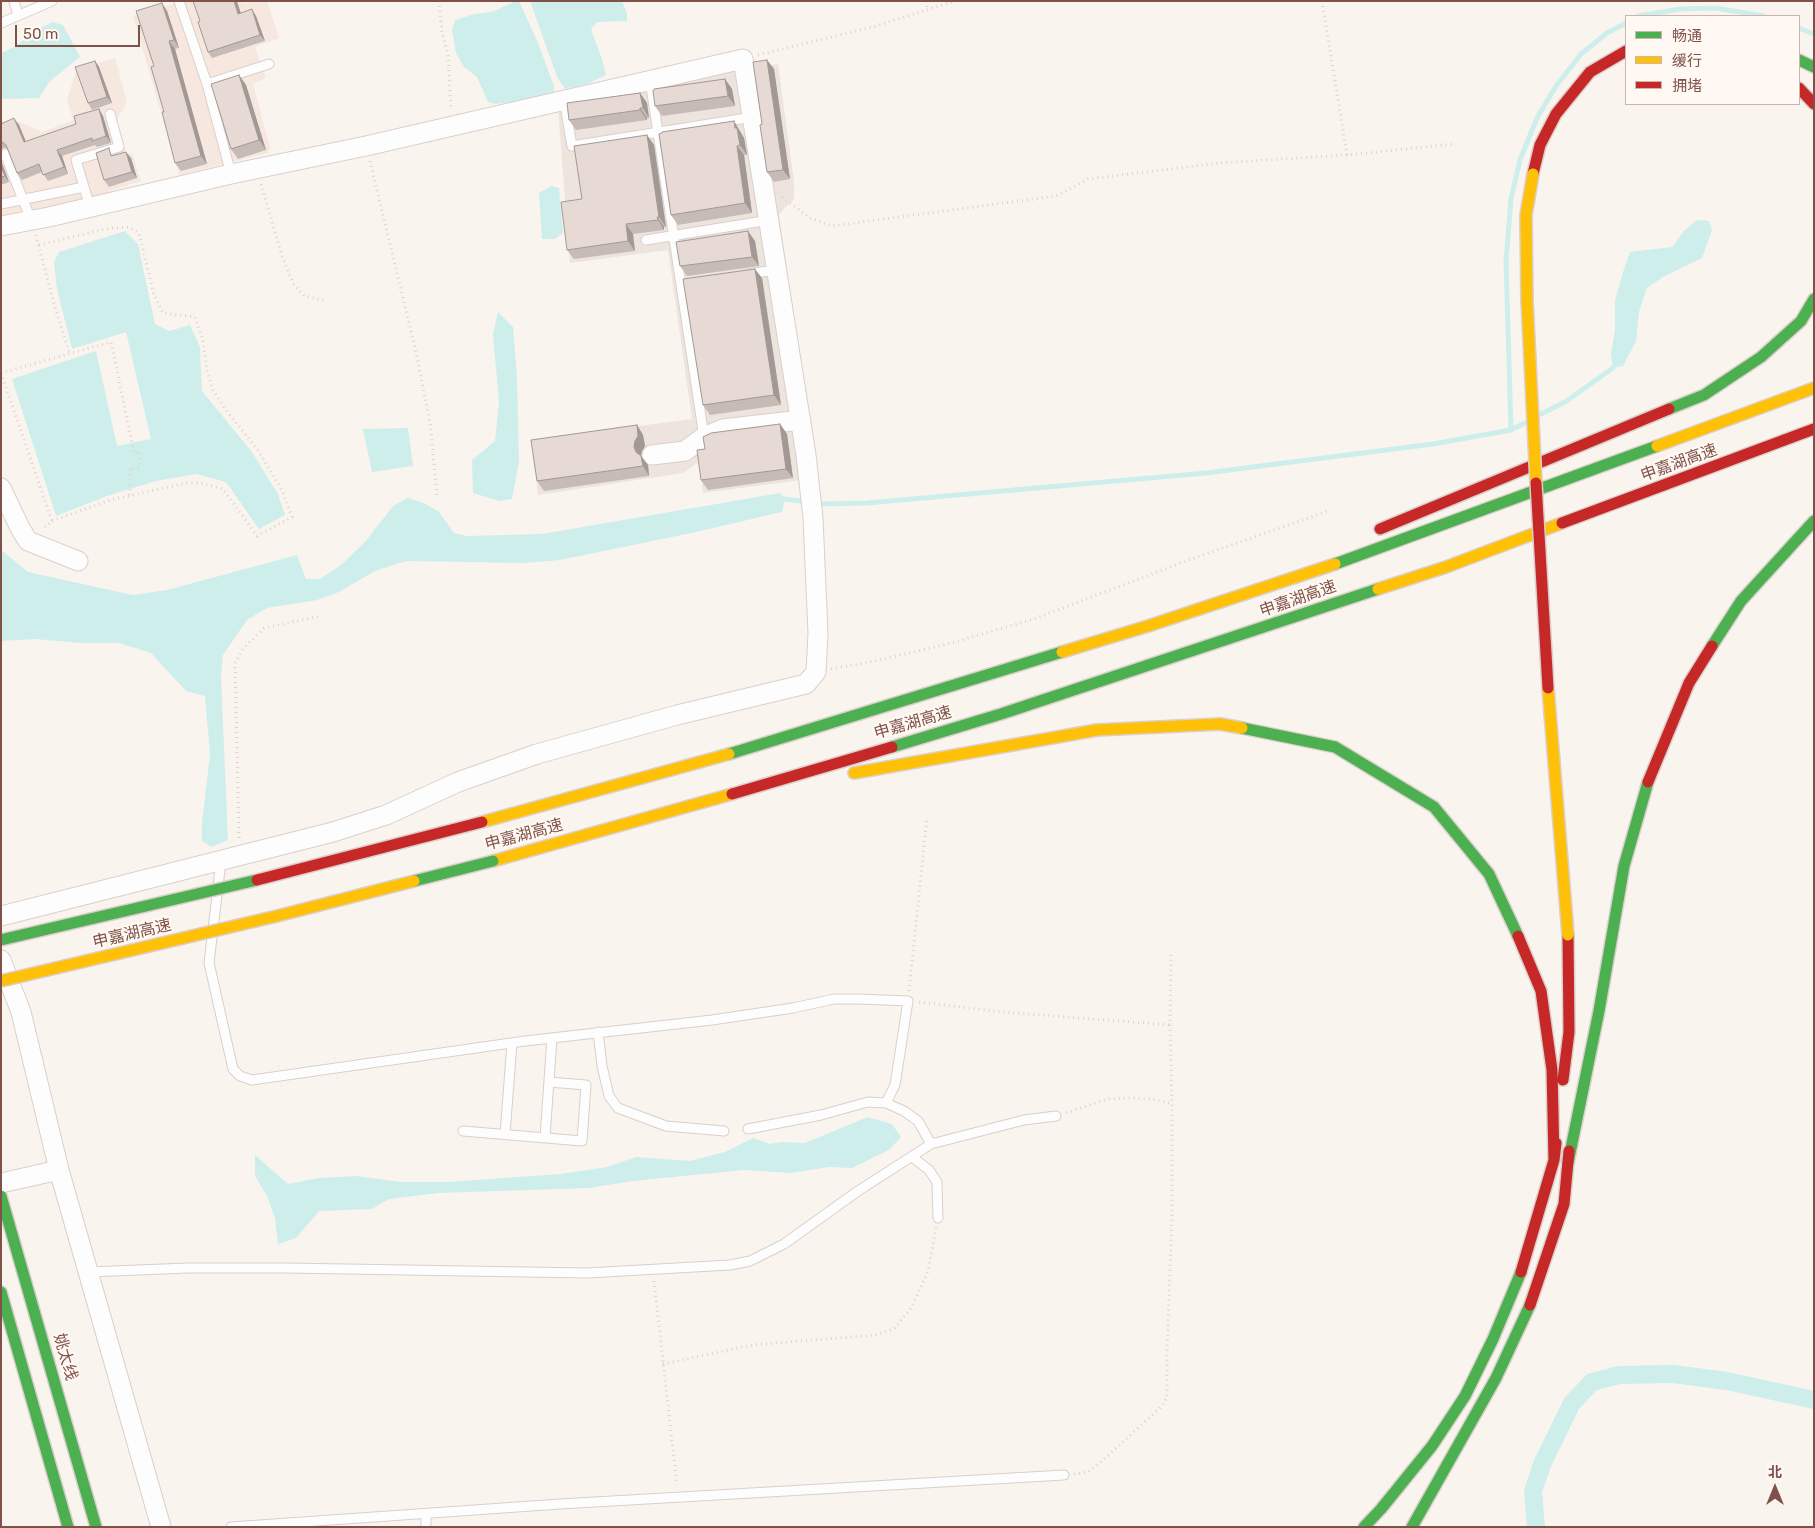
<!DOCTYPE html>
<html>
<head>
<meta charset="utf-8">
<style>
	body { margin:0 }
	#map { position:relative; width:1815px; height:1528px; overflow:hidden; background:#faf4ef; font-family:Rubik,"Noto Sans SC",sans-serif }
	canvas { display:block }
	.frame { position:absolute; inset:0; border:2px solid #7e5249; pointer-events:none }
	.legend { position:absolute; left:1625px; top:15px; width:175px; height:90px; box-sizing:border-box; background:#fff8f3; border:1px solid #cbb6af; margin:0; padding:6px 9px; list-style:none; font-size:15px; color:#7e5249 }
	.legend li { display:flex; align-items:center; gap:10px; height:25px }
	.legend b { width:25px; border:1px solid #cbb6af }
	.north { position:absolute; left:1750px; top:1463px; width:50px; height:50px; -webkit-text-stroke:4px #fff8f3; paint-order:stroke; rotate:0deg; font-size:14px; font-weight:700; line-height:20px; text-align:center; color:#7e5249 }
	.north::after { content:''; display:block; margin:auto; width:18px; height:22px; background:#7e5249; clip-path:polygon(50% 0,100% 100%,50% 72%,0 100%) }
	.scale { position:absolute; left:15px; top:25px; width:125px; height:22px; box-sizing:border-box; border:2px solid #7e5249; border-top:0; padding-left:6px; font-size:15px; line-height:18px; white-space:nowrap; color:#7e5249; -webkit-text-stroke:4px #fff8f3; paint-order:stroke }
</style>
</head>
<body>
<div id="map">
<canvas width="1815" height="1528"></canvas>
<div class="frame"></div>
<ul class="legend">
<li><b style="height:6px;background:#4caf50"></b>畅通</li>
<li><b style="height:6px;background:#ffc107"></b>缓行</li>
<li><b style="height:6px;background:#c62828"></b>拥堵</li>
</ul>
<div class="north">北</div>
<div class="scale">50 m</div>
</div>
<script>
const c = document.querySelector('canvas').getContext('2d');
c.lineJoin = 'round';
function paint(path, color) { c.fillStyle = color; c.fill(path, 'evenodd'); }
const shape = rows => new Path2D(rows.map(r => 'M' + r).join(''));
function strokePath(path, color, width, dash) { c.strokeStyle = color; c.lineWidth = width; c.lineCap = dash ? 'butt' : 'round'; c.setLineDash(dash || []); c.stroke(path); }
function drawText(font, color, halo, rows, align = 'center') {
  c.font = font + ' Rubik,"Noto Sans SC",sans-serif'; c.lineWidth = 4.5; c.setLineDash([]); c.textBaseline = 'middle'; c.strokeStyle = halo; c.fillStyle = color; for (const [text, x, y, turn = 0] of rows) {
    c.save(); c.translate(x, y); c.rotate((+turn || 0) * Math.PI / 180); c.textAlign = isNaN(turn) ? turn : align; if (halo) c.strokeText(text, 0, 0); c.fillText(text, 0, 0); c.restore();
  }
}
paint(shape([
	[173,1,243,1,244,4,252,1,267,1,279,38,255,47,266,78,253,84,270,147,268,153,179,175,133,16,173,4],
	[115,58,127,102,117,120,126,152,133,155,141,181,107,192,111,207,1,231,1,121,20,122,42,132,73,120,67,99,77,69]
]), '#f6e8df');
paint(shape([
	[778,64,794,181,794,199,779,214,817,478,703,493,699,462,683,473,538,495,531,440,692,419,668,250,570,263,558,109,733,70]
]), '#ede4de');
paint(shape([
	[516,1,519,1,538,43,554,86,554,94,540,98,495,104,488,102,477,77,464,67,456,53,452,30,455,20,474,14,492,12],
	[530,1,622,1,627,13,627,21,597,22,591,29,602,59,606,75,587,84,565,89,557,77],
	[53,22,63,25,80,57,50,81,39,98,1,99,1,53,14,47,38,29],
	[552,186,559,188,563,233,555,239,542,239,539,193],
	[1697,220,1709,221,1712,230,1702,258,1663,277,1647,288,1639,312,1636,341,1623,366,1613,368,1611,354,1615,330,1615,300,1623,272,1630,252,1672,247,1684,231],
	[125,231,138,244,155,324,169,331,190,325,200,347,202,391,252,452,278,494,285,515,259,529,226,482,196,474,156,481,107,496,56,516,12,379,96,351,117,446,151,439,126,332,72,349,57,289,54,262,59,252],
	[498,312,513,327,517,378,519,462,512,499,499,501,473,493,472,460,495,441,499,402,493,334],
	[408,428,413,466,372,472,363,429],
	[780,493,785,499,782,512,696,532,560,560,525,563,406,561,375,571,339,592,317,600,267,608,247,620,223,655,221,677,228,840,211,847,202,841,202,823,210,754,205,696,186,691,151,653,119,643,82,643,35,639,1,641,1,550,28,572,133,595,167,590,297,555,306,579,320,579,341,565,365,542,393,506,408,498,424,503,439,512,454,533,467,536,542,534],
	[868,1117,892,1124,901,1137,889,1150,852,1168,829,1167,791,1173,744,1170,633,1181,589,1188,439,1193,389,1199,372,1209,319,1211,296,1238,278,1244,275,1218,267,1196,255,1176,255,1155,288,1184,319,1178,356,1176,400,1182,448,1182,561,1174,607,1167,636,1157,690,1161,725,1152,753,1138,770,1144,781,1142,805,1143]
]), '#ceeeec');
strokePath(shape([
	[1638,16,1680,9,1715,8,1764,16],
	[1799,28,1814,34],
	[1541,414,1565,402,1613,368,1616,363],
	[1511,430,1506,262,1511,199,1520,160,1537,118,1556,86,1581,54,1607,33,1626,23],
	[780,500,785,499,822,504,867,503,1206,473,1433,444,1511,430,1525,423]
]), '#ceeeec', 5);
strokePath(shape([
	[1536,1527,1533,1491,1543,1462,1572,1403,1592,1382,1619,1375,1673,1374,1727,1381,1814,1400]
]), '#ceeeec', 18);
const lane = shape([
	[14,1,18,15],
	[179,1,207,84,231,174],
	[1,23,52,1],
	[650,80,704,437],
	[207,84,269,64],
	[564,100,572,146,753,117],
	[5,154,31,220],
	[1,204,84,187],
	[90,207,76,160,119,147,110,114],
	[646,240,770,220],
	[747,274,777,270],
	[221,861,209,963,233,1069,240,1076,252,1080,525,1041,712,1020,793,1008,834,999,859,999,908,1001,895,1085,886,1103],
	[598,1032,602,1066,609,1096,618,1108,666,1126,724,1131],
	[748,1129,821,1115,868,1102,886,1103,904,1111,918,1121,931,1144],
	[463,1131,582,1141,586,1085,549,1082],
	[505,1134,512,1043],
	[545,1137,552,1038],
	[912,1157,929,1170,937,1182,938,1218],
	[88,1272,188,1268,286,1268,587,1273,730,1265,750,1261,784,1244,858,1191,931,1144,1024,1120,1056,1116],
	[426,1514,426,1527],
	[231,1527,560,1504,1064,1475]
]);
const street = shape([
	[1,226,49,217,231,174,366,146,743,59,806,455,813,518,818,633,816,672,806,684,677,715,537,754,458,782,386,815,333,832,1,916],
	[652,455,685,451,704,437,723,429,801,420],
	[1,488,20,528,28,541,78,561],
	[1,960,21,1012,59,1170,161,1527],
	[1,1183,59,1170]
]);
const fast = shape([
	[1799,60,1814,67],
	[1669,409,1704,395,1761,357,1801,321,1814,299],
	[1335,564,1657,446],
	[1712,646,1741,601,1814,521],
	[1242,728,1335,747,1434,807,1489,874,1518,936],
	[892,747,1001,714,1378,589],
	[729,754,1062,652],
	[1568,1163,1599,1011,1624,866,1648,782],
	[1,1196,96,1527],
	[1,1292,68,1527],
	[1364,1527,1381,1509,1432,1446,1465,1396,1493,1339,1521,1272],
	[1412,1527,1496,1378,1530,1305]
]);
const slow = shape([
	[1657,446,1814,388],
	[1378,589,1446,567,1562,523],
	[1062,652,1148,626,1335,564],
	[854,773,1097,730,1220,724,1242,728],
	[482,822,729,754],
	[493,861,732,794]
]);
const jam = shape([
	[1799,88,1814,104],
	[1533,174,1540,145,1556,114,1590,72,1626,51],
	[1562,523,1814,429],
	[1380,529,1669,409],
	[1648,782,1689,683,1712,646],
	[732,794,892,747],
	[1518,936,1541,991,1552,1070,1554,1160],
	[1563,1080,1569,1032,1568,935],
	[1521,1272,1554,1160,1556,1143],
	[1530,1305,1564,1204,1569,1151]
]);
strokePath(lane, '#dacfcb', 11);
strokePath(street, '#dacfcb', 21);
strokePath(fast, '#dbd0cc', 14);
strokePath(slow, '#dbd0cc', 14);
strokePath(jam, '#dbd0cc', 14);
strokePath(shape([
	[439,1,442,31,448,56,451,109],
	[926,1,928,10],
	[1322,1,1347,155],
	[758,55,876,26,955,1],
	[370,161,416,352,430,423,437,495],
	[261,184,282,256,293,283,304,296,327,301],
	[782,197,810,218,832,226,1056,196,1088,179,1219,163,1347,155,1454,144],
	[36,235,54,304,70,354],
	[39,245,105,229,129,227,139,233,154,295,163,313,195,317,203,341,207,372,213,390,226,410,257,449,282,490,292,517,257,536,223,489,201,483,186,483,110,500,52,521],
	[1,373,111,342,134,453,140,452,139,468,130,468,130,495],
	[1,373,52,521,42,529],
	[831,669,865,663,948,644,1034,619,1186,561,1328,511],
	[239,838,235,663,243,649,264,628,321,616],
	[909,991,927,817],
	[919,1002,1002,1012,1170,1025],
	[1066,1113,1107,1099,1130,1098,1152,1099,1172,1104],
	[654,1281,677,1485],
	[663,1364,752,1345,875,1335,894,1329,912,1307,928,1271,936,1228],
	[1074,1474,1088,1472,1101,1462,1162,1406,1167,1397,1167,1352,1172,1215,1172,1104,1170,1025,1171,953]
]), '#ddd2ce', 3, [1, 4]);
strokePath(lane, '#fefdfd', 9);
strokePath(street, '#fefdfd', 19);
strokePath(fast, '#4caf50', 11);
strokePath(slow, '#ffc107', 11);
strokePath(jam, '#c62828', 11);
const fastBridge = shape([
	[414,881,493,861],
	[1,940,257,880]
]);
const slowBridge = shape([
	[1533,174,1526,215,1527,300,1536,483],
	[1548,688,1568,935],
	[1,981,277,916,414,881]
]);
const jamBridge = shape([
	[1536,483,1548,688],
	[257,880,482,822]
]);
strokePath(fastBridge, '#dcceca', 14, []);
strokePath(slowBridge, '#dcceca', 14, []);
strokePath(jamBridge, '#dcceca', 14, []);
strokePath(fastBridge, '#4caf50', 11);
strokePath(slowBridge, '#ffc107', 11);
strokePath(jamBridge, '#c62828', 11);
paint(shape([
	[167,11,179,48,175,49,207,164,181,171,175,163,154,66],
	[240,13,256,16,265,41,212,58,208,52],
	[767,60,774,69,790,179,774,182,767,172,762,124],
	[95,61,99,67,112,103,92,110,88,103],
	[239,75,246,85,266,150,238,159,231,149],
	[725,79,732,89,735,106,662,116,655,106],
	[640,93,647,103,649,118,647,118,647,120,576,130,569,120],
	[99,109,103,116,111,143,97,147,95,145,62,156,68,174,48,181,42,172,22,180,17,173,8,149,6,148,3,148,1,150,1,124,19,125,26,142,76,124],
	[741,131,741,133,744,138,747,155,744,155,752,213,678,225,671,215],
	[647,135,654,145,666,227,664,227,664,230,633,234,635,251,574,259,567,250,582,199],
	[114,155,131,158,137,178,109,187,104,180],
	[1,161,9,182,1,185],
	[755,241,759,266,687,276,680,266],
	[762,278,781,405,710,415,703,405],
	[780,424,787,434,793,478,708,490,701,480,705,449],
	[637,425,643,435,645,446,642,451,641,456,648,465,649,476,544,491,537,481]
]), '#c7bbb7');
paint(shape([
	[234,1,237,1,243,20,238,14],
	[162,3,167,11,179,48,174,40],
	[252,9,256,16,265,41,260,35],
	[169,41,175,49,207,164,201,156],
	[767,60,774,69,790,179,783,170],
	[95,61,99,67,112,103,107,97],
	[239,75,246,85,266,150,259,140],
	[725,79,732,89,735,106,728,96],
	[640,93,647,103,649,118,643,108],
	[640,108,647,118,647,120,640,110],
	[99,109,103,116,111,143,106,136],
	[14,118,19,125,29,149,24,142],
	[734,121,744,138,747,155,740,145,735,128],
	[647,135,654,145,666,227,659,217],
	[737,146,744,155,752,213,745,203],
	[57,150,62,156,68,174,64,167],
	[126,152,131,158,137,178,132,172],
	[1,161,9,182,5,176,1,167],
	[657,217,664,227,664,230,658,220],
	[626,224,633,234,635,251,628,241],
	[748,231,755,241,759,266,752,257],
	[755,269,762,278,781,405,774,395],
	[780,424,787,434,793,478,786,469],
	[637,425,643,435,645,446,642,451,641,456,648,465,649,476,643,466,634,447]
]), '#a29995');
const building = shape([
	[193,1,234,1,238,14,252,9,260,35,208,52,198,22,200,21,193,1],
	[162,3,174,40,169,41,201,156,175,163,162,112,164,112,151,67,154,66,136,11,162,3],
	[767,60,783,170,767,172,760,125,762,124,753,62,767,60],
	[95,61,107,97,88,103,75,67,95,61],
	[239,75,259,140,231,149,211,84,239,75],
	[725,79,728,96,655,106,653,91,654,89,725,79],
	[640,93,643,108,640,108,640,110,569,120,567,103,640,93],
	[99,109,106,136,92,141,92,138,57,150,64,167,43,175,39,164,17,173,6,145,1,141,1,124,14,118,24,142,76,124,74,116,99,109],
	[734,121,735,128,737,128,740,145,737,146,745,203,671,215,659,134,662,133,662,132,734,121],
	[647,135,659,217,657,217,658,220,626,224,628,241,567,250,561,202,582,199,574,146,647,135],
	[109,148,111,156,126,152,132,172,104,180,96,153,109,148],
	[1,167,5,176,1,177,1,167],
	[748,231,752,257,680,266,676,242,748,231],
	[755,269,774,395,703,405,683,279,755,269],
	[780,424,786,469,701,480,697,450,705,449,703,437,711,433,780,424],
	[637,425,638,436,635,441,634,447,636,452,641,456,643,466,537,481,531,440,637,425]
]);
paint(building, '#e7dad5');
strokePath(building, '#a29995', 1);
drawText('16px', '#7e5249', '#fff8f3', [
	["申嘉湖高速",1679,463,-20],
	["申嘉湖高速",1298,599,-19],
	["申嘉湖高速",913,723,-16],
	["申嘉湖高速",524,835,-15],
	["申嘉湖高速",132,934,-13],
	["姚太线",65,1357,74]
]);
</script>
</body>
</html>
